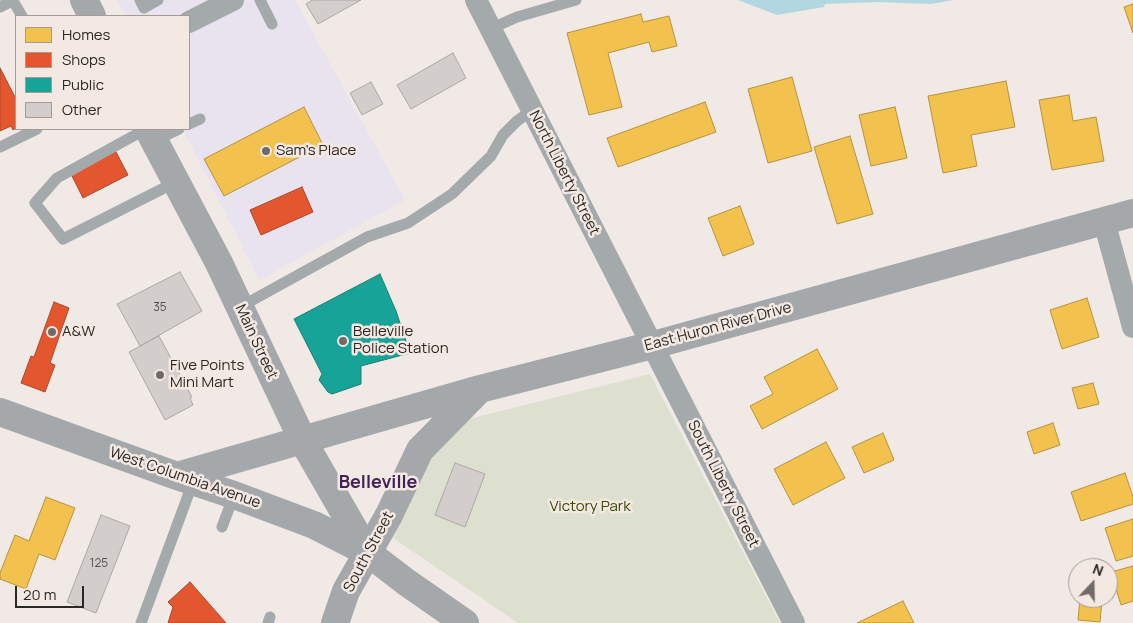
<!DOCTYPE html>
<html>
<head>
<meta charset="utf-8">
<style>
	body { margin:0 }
	#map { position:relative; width:1133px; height:623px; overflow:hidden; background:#f0e9e6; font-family:Manrope,sans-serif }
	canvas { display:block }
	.legend { position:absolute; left:15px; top:15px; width:175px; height:115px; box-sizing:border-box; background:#f4e8e2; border:1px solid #a49b96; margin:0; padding:6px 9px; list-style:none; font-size:15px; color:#2b2724 }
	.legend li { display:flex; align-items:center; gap:10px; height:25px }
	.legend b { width:25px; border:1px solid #a49b96 }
	.north { position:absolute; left:1068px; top:558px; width:50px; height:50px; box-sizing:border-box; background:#f4e8e2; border:1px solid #a49b96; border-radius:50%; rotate:21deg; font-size:14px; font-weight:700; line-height:20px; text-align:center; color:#2b2724 }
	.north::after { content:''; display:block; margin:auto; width:18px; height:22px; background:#706b68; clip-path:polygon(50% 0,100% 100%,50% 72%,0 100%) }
	.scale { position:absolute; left:15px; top:586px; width:69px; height:22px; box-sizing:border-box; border:2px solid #2b2724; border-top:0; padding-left:6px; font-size:15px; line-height:18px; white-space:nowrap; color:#2b2724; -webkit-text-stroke:4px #f4e8e2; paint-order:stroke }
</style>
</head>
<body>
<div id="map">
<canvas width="1133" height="623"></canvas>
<ul class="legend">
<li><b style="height:14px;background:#f2c14e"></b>Homes</li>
<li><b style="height:14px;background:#e4572e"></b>Shops</li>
<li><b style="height:14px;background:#17a398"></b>Public</li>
<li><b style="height:14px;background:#d3cecc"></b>Other</li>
</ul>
<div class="north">N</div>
<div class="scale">20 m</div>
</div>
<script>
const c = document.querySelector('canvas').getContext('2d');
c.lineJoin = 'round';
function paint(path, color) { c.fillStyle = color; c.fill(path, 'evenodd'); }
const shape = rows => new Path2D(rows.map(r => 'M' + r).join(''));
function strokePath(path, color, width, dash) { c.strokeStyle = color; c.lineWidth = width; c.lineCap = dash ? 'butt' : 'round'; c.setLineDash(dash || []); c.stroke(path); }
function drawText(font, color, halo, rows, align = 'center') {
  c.font = font + ' Manrope,sans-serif'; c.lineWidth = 5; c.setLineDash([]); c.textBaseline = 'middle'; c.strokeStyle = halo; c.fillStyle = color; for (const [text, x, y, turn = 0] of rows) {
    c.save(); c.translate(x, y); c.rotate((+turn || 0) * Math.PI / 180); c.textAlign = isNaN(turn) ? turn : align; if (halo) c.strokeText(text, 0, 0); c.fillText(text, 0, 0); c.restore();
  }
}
paint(shape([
	[117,0,295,0,405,200,259,280,183,129,189,129,189,16,126,16]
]), '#e8e3ee');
paint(shape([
	[650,374,780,623,518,623,393,538,430,455,465,420]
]), '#dde0ce');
paint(shape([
	[738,0,953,0,931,4,877,2,825,4,824,7,777,15]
]), '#b3d7e1');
const homes = shape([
	[1133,4,1133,33,1124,7,1133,4],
	[641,14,643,22,669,16,677,46,652,52,649,42,608,53,622,107,589,115,567,33,641,14],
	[792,77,812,151,768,163,748,89,792,77],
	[1006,81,1015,127,971,135,977,166,943,173,928,96,1006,81],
	[1069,95,1073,121,1096,117,1104,161,1052,170,1039,100,1069,95],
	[705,102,716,132,618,167,607,138,705,102],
	[304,107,323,145,224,196,204,159,304,107],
	[895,107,907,158,871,166,859,115,895,107],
	[850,136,873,214,837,224,814,147,850,136],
	[740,206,754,244,723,256,708,218,740,206],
	[1087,298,1099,337,1062,349,1050,310,1087,298],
	[817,349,838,389,762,429,750,406,773,394,764,377,817,349],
	[1093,383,1099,404,1078,409,1072,388,1093,383],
	[1053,423,1060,445,1034,454,1027,432,1053,423],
	[883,433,894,460,864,473,852,447,883,433],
	[826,442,845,478,793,505,774,469,826,442],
	[1125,473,1133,497,1133,504,1081,521,1071,492,1125,473],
	[46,497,75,508,55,560,39,554,26,589,0,579,0,573,15,535,29,541,46,497],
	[1133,519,1133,556,1116,561,1105,528,1133,519],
	[1133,566,1133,601,1121,605,1111,572,1133,566],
	[1080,598,1102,601,1100,622,1078,620,1080,598],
	[903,601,914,623,857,623,903,601]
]);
paint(homes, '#f2c14e');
strokePath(homes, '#b69341', 1);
const shops = shape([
	[0,68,16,99,16,128,13,130,11,126,0,131,0,68],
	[116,152,128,175,83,198,71,174,116,152],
	[302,187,313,212,261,235,250,210,302,187],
	[54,302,69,308,50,363,55,365,45,392,21,383,31,356,34,357,54,302],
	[190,582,226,623,168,623,173,607,168,602,190,582]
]);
paint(shops, '#e4572e');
strokePath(shops, '#ac492b', 1);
const public = shape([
	[380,274,396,311,410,353,361,366,361,384,332,394,328,392,319,380,322,374,294,319,380,274]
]);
paint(public, '#17a398');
strokePath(public, '#1d7e75', 1);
const building = shape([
	[312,0,361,0,318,24,306,4,312,0],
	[453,53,466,78,411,109,397,85,453,53],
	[371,82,383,104,362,115,350,93,371,82],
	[180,272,202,311,140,346,117,304,180,272],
	[159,336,192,397,190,398,193,405,165,420,129,352,159,336],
	[455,463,485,474,465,527,435,515,455,463],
	[101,515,130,526,96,613,67,602,101,515]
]);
paint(building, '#d3cecc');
strokePath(building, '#ada8a5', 1);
strokePath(shape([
	[140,0,144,8,158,0],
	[260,0,272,24],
	[13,1,22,16],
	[0,7,14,0],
	[490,29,517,17,576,0],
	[189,124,200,119],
	[146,129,57,178,35,203,63,239,176,182],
	[154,141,179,129],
	[0,147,37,129],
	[240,307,367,237,408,223,452,194,491,156,503,135,517,121,532,110],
	[222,527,234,495],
	[141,623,193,482],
	[268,623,270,617]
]), '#a4a9ab', 11);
strokePath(shape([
	[476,0,794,623],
	[189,22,233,0],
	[1104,221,1133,327]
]), '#a4a9ab', 22);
strokePath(shape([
	[84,0,92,16],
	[148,129,219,263,303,441,367,552],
	[0,412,177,476,234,495,314,525,367,552,406,582,465,623],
	[177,476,480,389,653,345,1133,213],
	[335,623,346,591,389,515,420,450,479,390]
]), '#a4a8aa', 28);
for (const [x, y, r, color] of [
	[266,151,5,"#706b68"],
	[52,332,5,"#706b68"],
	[343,341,5,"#706b68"],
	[160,375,5,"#706b68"]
]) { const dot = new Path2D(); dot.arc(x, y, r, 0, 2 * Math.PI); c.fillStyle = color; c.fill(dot); strokePath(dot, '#f4e8e2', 2); }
drawText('12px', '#55514e', null, [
	["35",160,308],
	["125",99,564]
]);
drawText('15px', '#2b2724', '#f4e8e2', [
	["Sam's Place",276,151],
	["A&W",62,332],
	["Belleville",353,332],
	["Police Station",353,349],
	["Five Points",170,366],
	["Mini Mart",170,383]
], 'left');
drawText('15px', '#2b2724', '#f4e8e2', [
	["North Liberty Street",564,173,63],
	["East Huron River Drive",718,327,-15],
	["Main Street",256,342,65],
	["West Columbia Avenue",185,478,19],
	["South Liberty Street",723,484,63],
	["South Street",369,552,-62]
]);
drawText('15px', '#3a4b07', '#f4e8e2', [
	["Victory Park",590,507]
]);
drawText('bold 18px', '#432057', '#f4e8e2', [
	["Belleville",378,483]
]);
</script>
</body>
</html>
